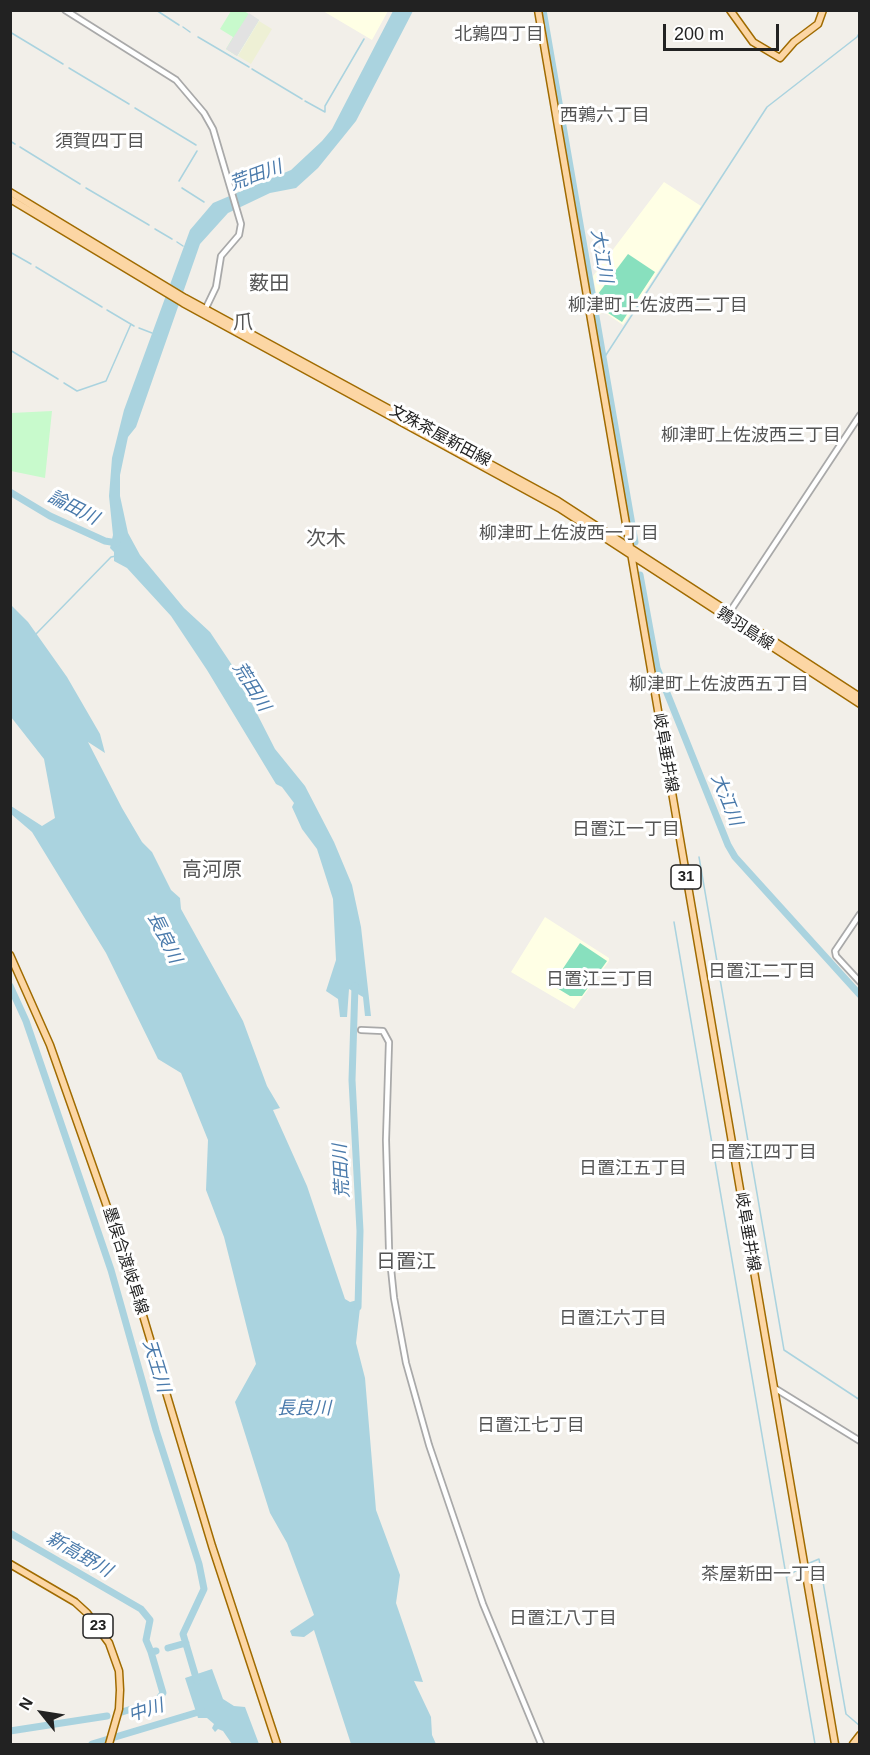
<!DOCTYPE html>
<html>
<head>
<meta charset="utf-8">
<style>
	body { margin:0 }
	#map { position:relative; width:870px; height:1755px; overflow:hidden; background:#f2efe9; font-family:Arial,sans-serif }
	canvas { display:block }
	.frame { position:absolute; inset:0; border:12px solid #222; pointer-events:none }
	.north { position:absolute; left:12px; top:1683px; width:60px; height:60px; -webkit-text-stroke:4px #fff; paint-order:stroke; rotate:300deg; font-size:16px; font-weight:700; line-height:24px; text-align:center; color:#222 }
	.north::after { content:''; display:block; margin:auto; width:21px; height:27px; background:#222; clip-path:polygon(50% 0,100% 100%,50% 72%,0 100%) }
	.scale { position:absolute; left:663px; top:24px; width:116px; height:27px; box-sizing:border-box; border:3px solid #222; border-top:0; padding-left:8px; font-size:18px; line-height:21px; white-space:nowrap; color:#222; -webkit-text-stroke:4px #fff; paint-order:stroke }
</style>
</head>
<body>
<div id="map">
<canvas width="870" height="1755"></canvas>
<div class="frame"></div>
<div class="north">N</div>
<div class="scale">200 m</div>
</div>
<script>
const c = document.querySelector('canvas').getContext('2d');
c.lineJoin = 'round';
function paint(path, color) { c.fillStyle = color; c.fill(path, 'evenodd'); }
const shape = rows => new Path2D(rows.map(r => 'M' + r).join(''));
function strokePath(path, color, width, dash) { c.strokeStyle = color; c.lineWidth = width; c.lineCap = dash ? 'butt' : 'round'; c.setLineDash(dash || []); c.stroke(path); }
function drawText(font, color, halo, rows, align = 'center') {
  c.font = font + ' Arial,"Noto Sans JP",sans-serif'; c.lineWidth = 6; c.setLineDash([]); c.textBaseline = 'middle'; c.strokeStyle = halo; c.fillStyle = color; for (const [text, x, y, turn = 0] of rows) {
    c.save(); c.translate(x, y); c.rotate((+turn || 0) * Math.PI / 180); c.textAlign = isNaN(turn) ? turn : align; if (halo) c.strokeText(text, 0, 0); c.fillText(text, 0, 0); c.restore();
  }
}
paint(shape([
	[323,11,388,11,372,40],
	[664,182,701,206,623,325,604,312,600,314,593,276],
	[545,917,609,958,609,961,574,1009,511,972]
]), '#ffffe5');
paint(shape([
	[259,21,272,29,251,64,238,56]
]), '#eef0d5');
paint(shape([
	[231,11,244,11,259,20,237,56,226,49,233,37,220,29],
	[52,411,45,478,11,471,11,413]
]), '#c8facc');
paint(shape([
	[628,254,655,272,622,322,605,311,601,313,598,294],
	[580,943,607,961,582,996,570,996,552,985]
]), '#88e0be');
paint(shape([
	[249,13,259,20,237,56,226,49]
]), '#e2e2e2');
paint(shape([
	[393,11,413,11,356,121,318,168,296,188,270,193,228,213,200,244,136,427,128,437,120,475,120,496,128,533,140,555,184,608,210,632,248,689,251,702,275,749,305,786,334,842,352,885,361,927,371,1016,365,1016,363,997,349,989,347,1017,340,1017,338,999,326,991,336,960,333,899,317,849,302,829,292,807,294,803,282,787,276,784,207,670,171,616,127,568,114,561,114,552,110,548,113,535,109,496,112,458,124,410,190,230,213,203,291,170,322,141,332,129],
	[11,605,28,622,67,677,100,734,105,753,88,742,122,808,142,842,152,852,171,890,180,898,181,909,243,1021,267,1086,280,1108,273,1110,307,1186,345,1299,350,1302,361,1299,356,1343,365,1378,376,1510,400,1575,396,1603,423,1682,414,1681,431,1717,432,1735,436,1744,351,1744,314,1630,304,1637,292,1636,290,1631,314,1615,287,1543,270,1513,235,1402,256,1364,224,1237,206,1190,208,1140,181,1073,158,1059,106,953,32,832,11,814,11,806,42,826,55,818,44,759,11,717],
	[212,1669,223,1699,234,1706,245,1707,259,1744,232,1744,223,1731,218,1729,215,1732,212,1728,214,1724,207,1718,198,1718,185,1678]
]), '#aad3df');
strokePath(shape([
	[156,10,179,25],
	[858,10,860,18],
	[183,27,190,32],
	[10,32,63,64],
	[198,37,249,67],
	[69,68,129,104],
	[252,69,302,99],
	[305,101,325,112],
	[135,108,196,145],
	[325,112,325,106,364,39],
	[10,141,15,144],
	[20,147,80,184],
	[179,181,197,151],
	[86,188,149,225],
	[182,188,204,202],
	[155,229,172,239],
	[177,242,183,246],
	[10,252,31,264],
	[36,267,102,307],
	[107,310,134,326],
	[139,328,152,333],
	[10,350,58,379],
	[604,358,767,107,857,37,860,32],
	[64,383,77,391,106,381,131,324],
	[36,634,111,557,116,556],
	[699,857,784,1350,860,1400],
	[674,922,815,1744],
	[807,1564,819,1559,846,1714,860,1726],
	[787,1577,803,1566]
]), '#aad3df', 1.5);
strokePath(shape([
	[543,10,635,542],
	[10,492,50,516,105,541,117,543],
	[640,575,657,668,728,845,735,857,860,995],
	[10,986,26,1021,111,1270,156,1430,199,1564,204,1589,183,1634,197,1681],
	[355,986,352,1080,360,1231,358,1307],
	[10,1533,141,1609,150,1620,146,1640,151,1652,156,1651],
	[168,1648,186,1643],
	[122,1712,157,1701,163,1693,151,1652],
	[10,1731,107,1716],
	[92,1744,202,1711]
]), '#aad3df', 7);
const minor = shape([
	[65,10,176,80,204,113,213,129,241,224,239,235,221,256,216,287,204,312],
	[729,613,860,415],
	[860,914,835,951,836,956,860,982],
	[361,1030,383,1031,389,1042,386,1140,389,1249,394,1298,406,1363,429,1445,483,1604,541,1744],
	[776,1389,860,1441]
]);
const major = shape([
	[538,10,835,1744],
	[730,10,753,42,780,58,794,42,818,24,823,10],
	[10,192,185,298,558,501,860,697],
	[10,199,183,303,559,508,860,704],
	[10,955,50,1045,130,1272,212,1546,277,1744],
	[10,1564,75,1602,87,1613,109,1643,119,1671,120,1690,119,1709,109,1744],
	[853,1744,860,1735]
]);
strokePath(minor, '#a9a9a9', 8);
strokePath(major, '#a06b00', 9);
strokePath(minor, '#fff', 4.5);
strokePath(major, '#fcd6a4', 6);
for (const [x, y, w] of [
	[686,877,30],
	[98,1626,30]
]) { const box = new Path2D(); box.roundRect(x - w / 2, y - 12, w, 24, 4.5); c.fillStyle = '#fff'; c.fill(box); strokePath(box, '#222', 1.5); }
drawText('bold 15px', '#222', null, [
	["31",686,877],
	["23",98,1626]
]);
drawText('16px', '#222', '#fff', [
	["文殊茶屋新田線",440,436,28],
	["鶉羽島線",745,629,33],
	["岐阜垂井線",665,753,80],
	["岐阜垂井線",747,1232,80],
	["墨俣合渡岐阜線",125,1261,72]
]);
drawText('18px', '#555', '#fff', [
	["北鶉四丁目",499,35],
	["西鶉六丁目",605,116],
	["須賀四丁目",100,142],
	["柳津町上佐波西二丁目",658,306],
	["柳津町上佐波西三丁目",751,436],
	["柳津町上佐波西一丁目",569,534],
	["柳津町上佐波西五丁目",719,685],
	["日置江一丁目",626,830],
	["日置江二丁目",762,972],
	["日置江三丁目",600,980],
	["日置江四丁目",763,1153],
	["日置江五丁目",633,1169],
	["日置江六丁目",613,1319],
	["日置江七丁目",531,1426],
	["茶屋新田一丁目",764,1575],
	["日置江八丁目",563,1619]
]);
drawText('italic 18px', '#4a7aab', '#fff', [
	["荒田川",256,176,-20],
	["大江川",601,256,80],
	["論田川",73,508,27],
	["荒田川",251,687,58],
	["大江川",726,800,68],
	["長良川",164,938,64],
	["荒田川",342,1171,-93],
	["天王川",156,1366,73],
	["長良川",304,1409],
	["新高野川",79,1555,30],
	["中川",146,1711,-18]
]);
drawText('20px', '#555', '#fff', [
	["薮田",269,284],
	["爪",243,323],
	["次木",326,539],
	["高河原",212,870],
	["日置江",406,1262]
]);
</script>
</body>
</html>
